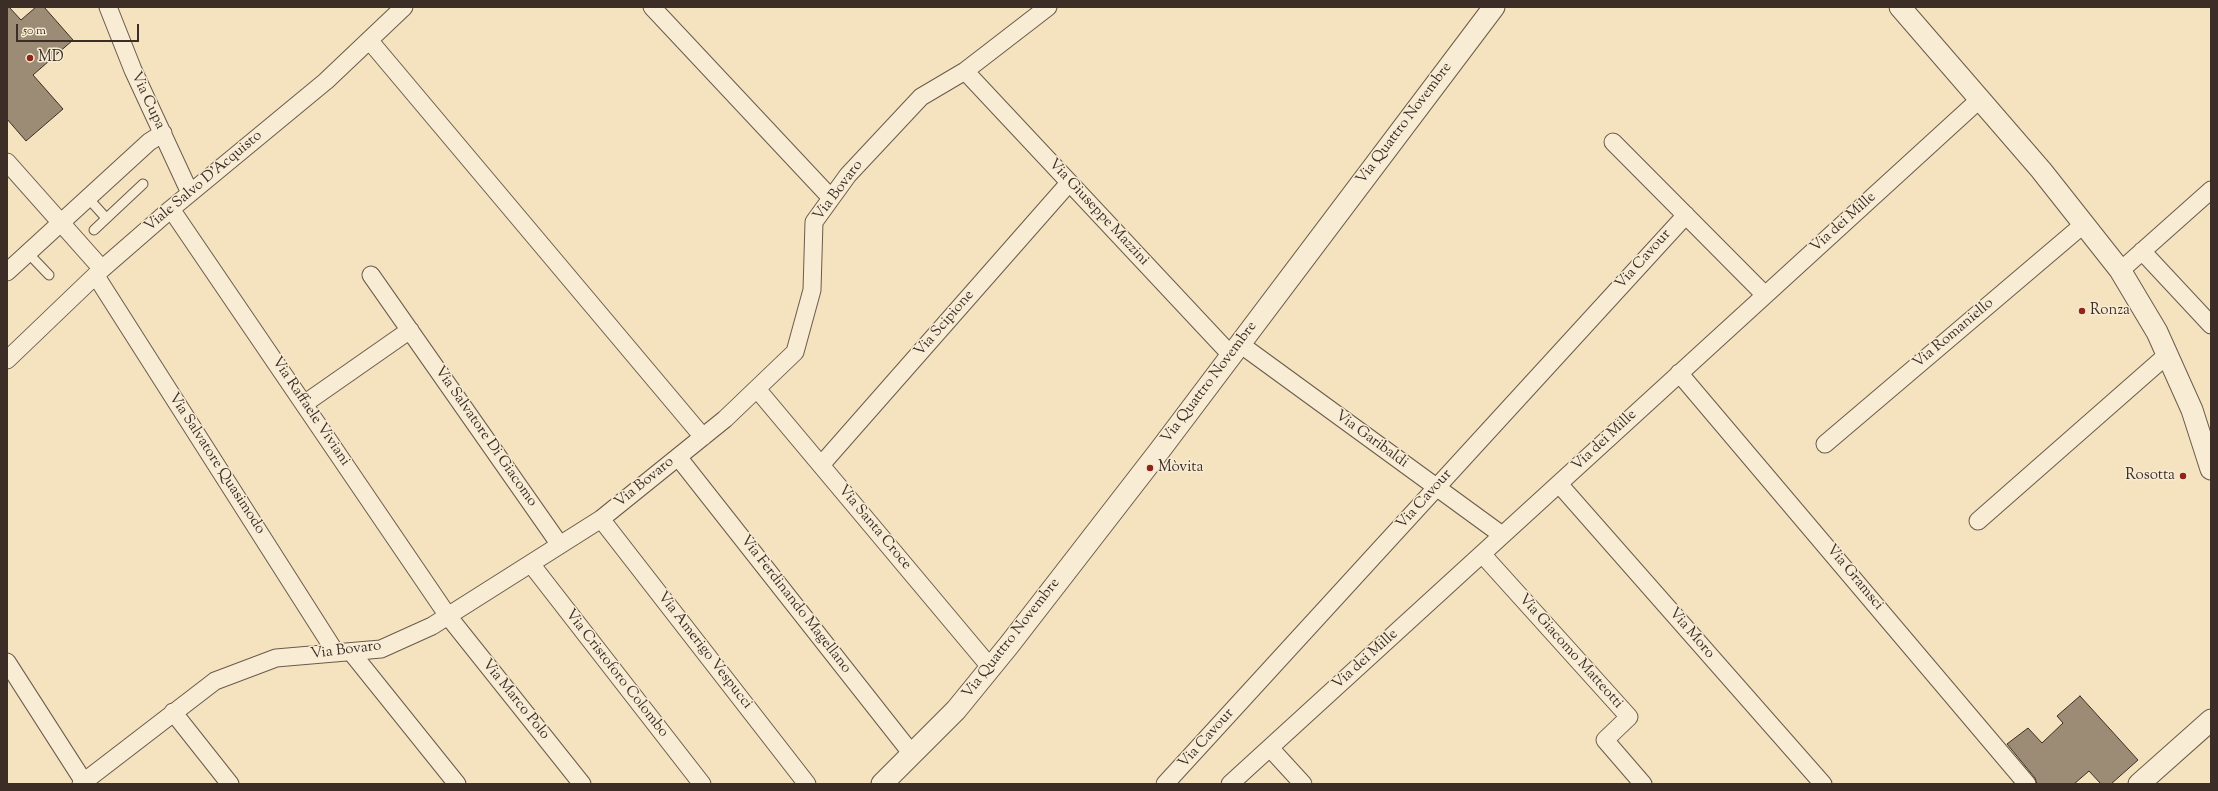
<!DOCTYPE html>
<html>
<head>
<meta charset="utf-8">
<style>
	body { margin:0 }
	#map { position:relative; width:2218px; height:791px; overflow:hidden; background:#f5e2be; font-family:"Sorts Mill Goudy",serif }
	canvas { display:block }
	.frame { position:absolute; inset:0; border:8px solid #3c2e26; pointer-events:none }
	.scale { position:absolute; left:16px; top:24px; width:123px; height:18px; box-sizing:border-box; border:2px solid #3c2e26; border-top:0; padding-left:5px; font-size:12px; line-height:14px; white-space:nowrap; color:#3c2e26; -webkit-text-stroke:3px #f8ecd5; paint-order:stroke }
</style>
</head>
<body>
<div id="map">
<canvas width="2218" height="791"></canvas>
<div class="frame"></div>
<div class="scale">50 m</div>
</div>
<script>
const c = document.querySelector('canvas').getContext('2d');
c.lineJoin = 'round';
function paint(path, color) { c.fillStyle = color; c.fill(path, 'evenodd'); }
const shape = rows => new Path2D(rows.map(r => 'M' + r).join(''));
function strokePath(path, color, width, dash) { c.strokeStyle = color; c.lineWidth = width; c.lineCap = dash ? 'butt' : 'round'; c.setLineDash(dash || []); c.stroke(path); }
function drawText(font, color, halo, rows, align = 'center') {
  c.font = font + ' "Sorts Mill Goudy",serif'; c.lineWidth = 3; c.setLineDash([]); c.textBaseline = 'middle'; c.strokeStyle = halo; c.fillStyle = color; for (const [text, x, y, turn = 0] of rows) {
    c.save(); c.translate(x, y); c.rotate((+turn || 0) * Math.PI / 180); c.textAlign = isNaN(turn) ? turn : align; if (halo) c.strokeText(text, 0, 0); c.fillText(text, 0, 0); c.restore();
  }
}
const building = shape([
	[7,7,9,7,21,20,36,7,44,7,73,40,33,75,63,109,26,141,7,119,7,7],
	[2080,696,2138,760,2111,784,2101,784,2089,771,2074,784,2037,784,2035,778,2007,744,2028,728,2042,743,2063,723,2057,716,2080,696]
]);
paint(building, '#9c8c75');
strokePath(building, '#3c2e26', 1);
const service = shape([
	[88,198,106,218],
	[94,230,143,184],
	[28,253,49,275]
]);
const minor = shape([
	[108,7,133,70,190,193],
	[652,7,831,198],
	[369,40,703,437],
	[965,71,1231,355],
	[1613,142,1765,295],
	[7,162,102,269],
	[171,209,448,616,582,784],
	[2142,251,2211,325],
	[2120,271,2211,190],
	[7,272,149,142,163,133],
	[371,275,560,545],
	[96,276,336,653],
	[1240,344,1502,535],
	[7,360,102,269,171,209,326,81,404,7],
	[1679,373,2027,784],
	[757,389,991,668],
	[304,404,410,330],
	[1825,444,2084,224],
	[678,457,912,754],
	[821,465,1069,183],
	[1559,484,1823,784],
	[601,519,807,784],
	[1978,521,2167,355],
	[1482,554,1629,717,1605,740,1643,784],
	[531,564,702,784],
	[351,652,457,784],
	[7,662,84,782],
	[173,712,230,784],
	[1270,748,1303,784],
	[81,784,215,681,276,658,381,649,432,626,601,519,725,419,795,352,812,290,814,222,848,175,921,97,965,71,1048,7],
	[1165,784,1686,215],
	[1230,784,1980,99]
]);
const tertiary = shape([
	[1900,7,2041,170,2120,270,2157,332,2192,410,2211,469],
	[882,784,956,710,1009,645,1160,450,1494,7],
	[2139,784,2211,720]
]);
strokePath(service, '#6a5b4c', 11);
strokePath(minor, '#6a5b4c', 19);
strokePath(tertiary, '#6a5b4c', 23);
strokePath(service, '#f8ecd5', 9);
strokePath(minor, '#f8ecd5', 17);
strokePath(tertiary, '#f8ecd5', 21);
for (const [x, y, r, color] of [
	[30,58,4,"#8f2418"],
	[2082,311,4,"#8f2418"],
	[1150,468,4,"#8f2418"],
	[2183,476,4,"#8f2418"]
]) { const dot = new Path2D(); dot.arc(x, y, r, 0, 2 * Math.PI); c.fillStyle = color; c.fill(dot); strokePath(dot, '#f8ecd5', 1.5); }
drawText('15px', '#3c2e26', '#f8ecd5', [
	["MD",38,58],
	["Ronza",2090,311],
	["Mòvita",1158,468],
	["Rosotta",2175,476,"right"]
], 'left');
drawText('15px', '#3c2e26', '#f8ecd5', [
	["Via Cupa",147,101,65],
	["Via Quattro Novembre",1405,124,-53],
	["Viale Salvo D'Acquisto",204,182,-40],
	["Via Bovaro",839,191,-53],
	["Via Giuseppe Mazzini",1098,213,47],
	["Via dei Mille",1844,223,-42],
	["Via Cavour",1644,260,-48],
	["Via Scipione",945,324,-49],
	["Via Romaniello",1954,334,-40],
	["Via Quattro Novembre",1210,383,-53],
	["Via Raffaele Viviani",310,412,56],
	["Via Salvatore Di Giacomo",485,437,55],
	["Via Garibaldi",1371,440,36],
	["Via dei Mille",1605,441,-43],
	["Via Salvatore Quasimodo",216,464,57],
	["Via Bovaro",645,483,-39],
	["Via Cavour",1425,500,-48],
	["Via Santa Croce",874,528,50],
	["Via Gramsci",1854,578,50],
	["Via Ferdinando Magellano",795,605,52],
	["Via Moro",1691,634,49],
	["Via Quattro Novembre",1012,639,-52],
	["Via Bovaro",346,651,-7],
	["Via Amerigo Vespucci",704,651,52],
	["Via Giacomo Matteotti",1570,652,48],
	["Via dei Mille",1366,660,-42],
	["Via Cristoforo Colombo",616,674,52],
	["Via Marco Polo",515,700,51],
	["Via Cavour",1207,739,-48]
]);
</script>
</body>
</html>
